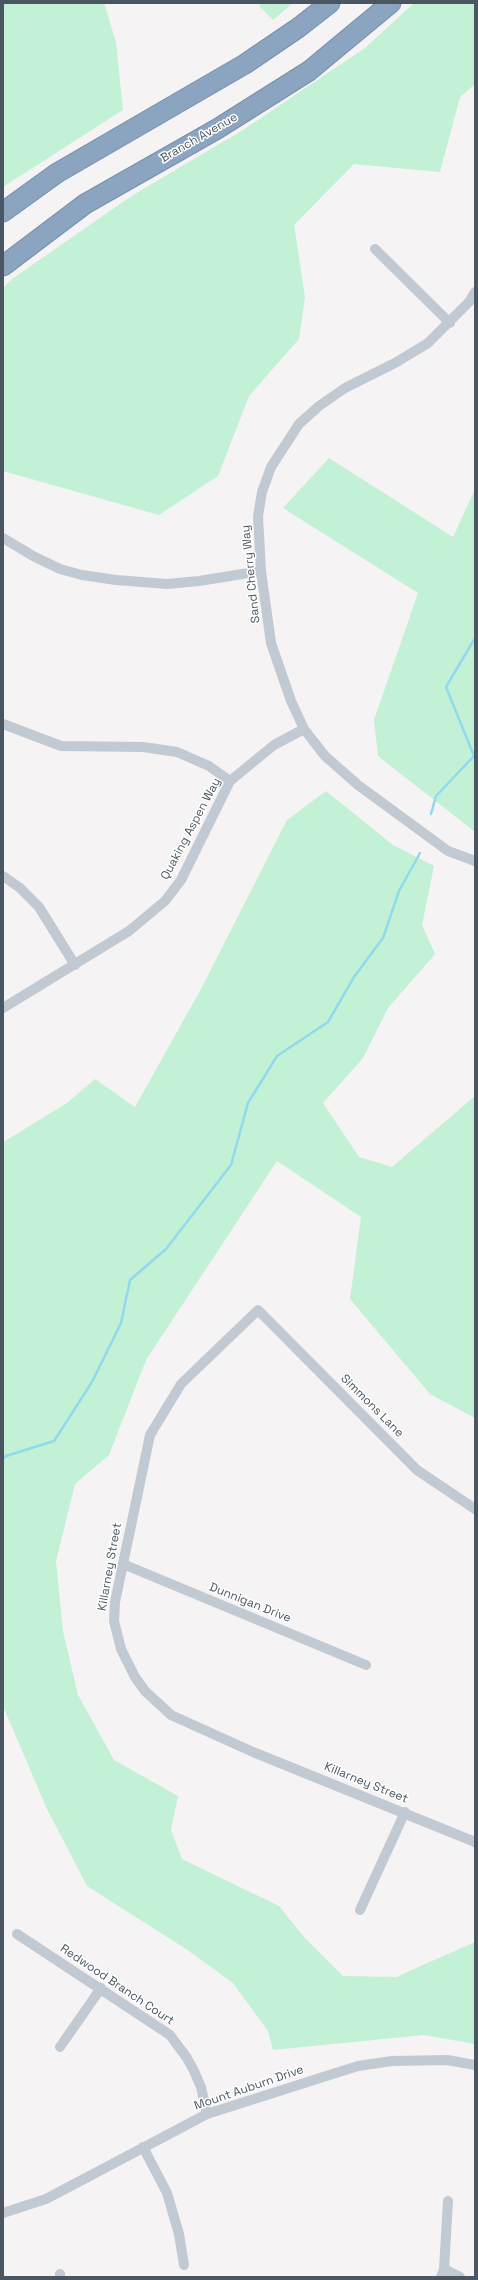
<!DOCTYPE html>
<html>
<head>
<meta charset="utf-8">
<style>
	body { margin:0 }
	#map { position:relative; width:478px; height:2280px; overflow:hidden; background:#f5f3f3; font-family:"Space Grotesk",sans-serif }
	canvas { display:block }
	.frame { position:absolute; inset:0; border:4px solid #4a5661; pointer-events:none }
</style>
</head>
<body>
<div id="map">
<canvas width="478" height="2280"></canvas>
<div class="frame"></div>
</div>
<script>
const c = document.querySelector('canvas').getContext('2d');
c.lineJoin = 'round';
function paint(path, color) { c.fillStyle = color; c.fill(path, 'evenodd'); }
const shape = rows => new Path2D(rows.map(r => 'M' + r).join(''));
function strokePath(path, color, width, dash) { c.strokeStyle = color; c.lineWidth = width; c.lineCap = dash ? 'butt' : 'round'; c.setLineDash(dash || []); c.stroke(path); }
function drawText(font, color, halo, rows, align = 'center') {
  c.font = font + ' "Space Grotesk",sans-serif'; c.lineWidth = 3; c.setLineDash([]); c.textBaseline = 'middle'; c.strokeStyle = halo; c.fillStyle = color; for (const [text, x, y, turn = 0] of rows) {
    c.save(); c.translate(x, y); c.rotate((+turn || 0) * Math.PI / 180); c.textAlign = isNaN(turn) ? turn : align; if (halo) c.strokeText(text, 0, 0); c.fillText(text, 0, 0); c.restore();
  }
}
paint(shape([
	[3,3,104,3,116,42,123,110,3,187],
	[261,3,293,3,273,20,259,6],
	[414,3,475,3,475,84,460,97,440,172,354,164,294,225,305,297,299,339,249,396,218,476,159,515,3,471,3,288,12,279,133,195,243,130,365,48],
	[329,458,453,537,475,489,475,832,378,756,374,720,418,593,283,508],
	[326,791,393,845,434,866,422,925,435,954,388,1008,363,1058,323,1103,359,1157,392,1167,475,1096,475,1418,430,1394,350,1299,361,1217,277,1161,146,1360,109,1455,75,1484,56,1561,63,1631,78,1695,114,1760,178,1796,171,1830,182,1859,279,1906,303,1936,343,1976,396,1977,475,1942,475,2044,424,2035,273,2050,268,2031,233,1983,186,1949,87,1886,47,1809,3,1706,3,1146,5,1141,67,1103,95,1079,135,1107,201,989,287,820]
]), '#c3f1d5');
strokePath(shape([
	[431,814,436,796,474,756,446,687,475,638],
	[3,1459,6,1456,54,1441,92,1382,121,1323,130,1280,166,1249,231,1165,248,1103,277,1056,328,1022,354,977,383,938,399,891,420,853]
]), '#90daee', 2.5);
const highway = shape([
	[3,212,57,173,245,64,298,28,330,3],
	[3,266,85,204,217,129,309,71,391,3]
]);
strokePath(highway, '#7690ad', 21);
strokePath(shape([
	[375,249,450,323],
	[475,292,469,302,428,343,395,363,345,388,319,406,299,424,271,467,262,492,258,516,261,571,271,643,291,701,304,729,325,756,358,785,448,851,475,861],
	[3,538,33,556,60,569,82,575,116,580,167,584,199,581,261,571],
	[3,724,61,746,143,747,177,752,209,766,230,781],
	[3,876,20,888,39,907,75,965],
	[3,1008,129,931,165,901,181,880,230,781,274,745,304,729],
	[475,1509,417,1470,258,1310,181,1384,150,1435,115,1602,114,1621,121,1649,135,1677,145,1691,171,1715,253,1752,475,1842],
	[123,1564,366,1665],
	[360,1910,405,1812],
	[17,1934,170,2035,187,2058,194,2071,201,2087,207,2114],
	[60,2047,101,1988],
	[143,2147,167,2193,179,2234,184,2265],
	[3,2213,46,2199,207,2114,320,2078,358,2066,392,2061,447,2060,475,2065],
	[444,2269,460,2277],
	[60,2274,60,2277],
	[441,2277,444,2269,448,2201]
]), '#c1cad2', 10);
strokePath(highway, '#8ba5c1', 19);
drawText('12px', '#4a5661', '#fff', [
	["Branch Avenue",199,138,-30],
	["Sand Cherry Way",251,574,-96],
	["Quaking Aspen Way",191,829,-62],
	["Simmons Lane",372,1406,45],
	["Killarney Street",110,1567,-80],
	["Dunnigan Drive",250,1603,22],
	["Killarney Street",366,1783,22],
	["Redwood Branch Court",117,1985,34],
	["Mount Auburn Drive",249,2088,-19]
]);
</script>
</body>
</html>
